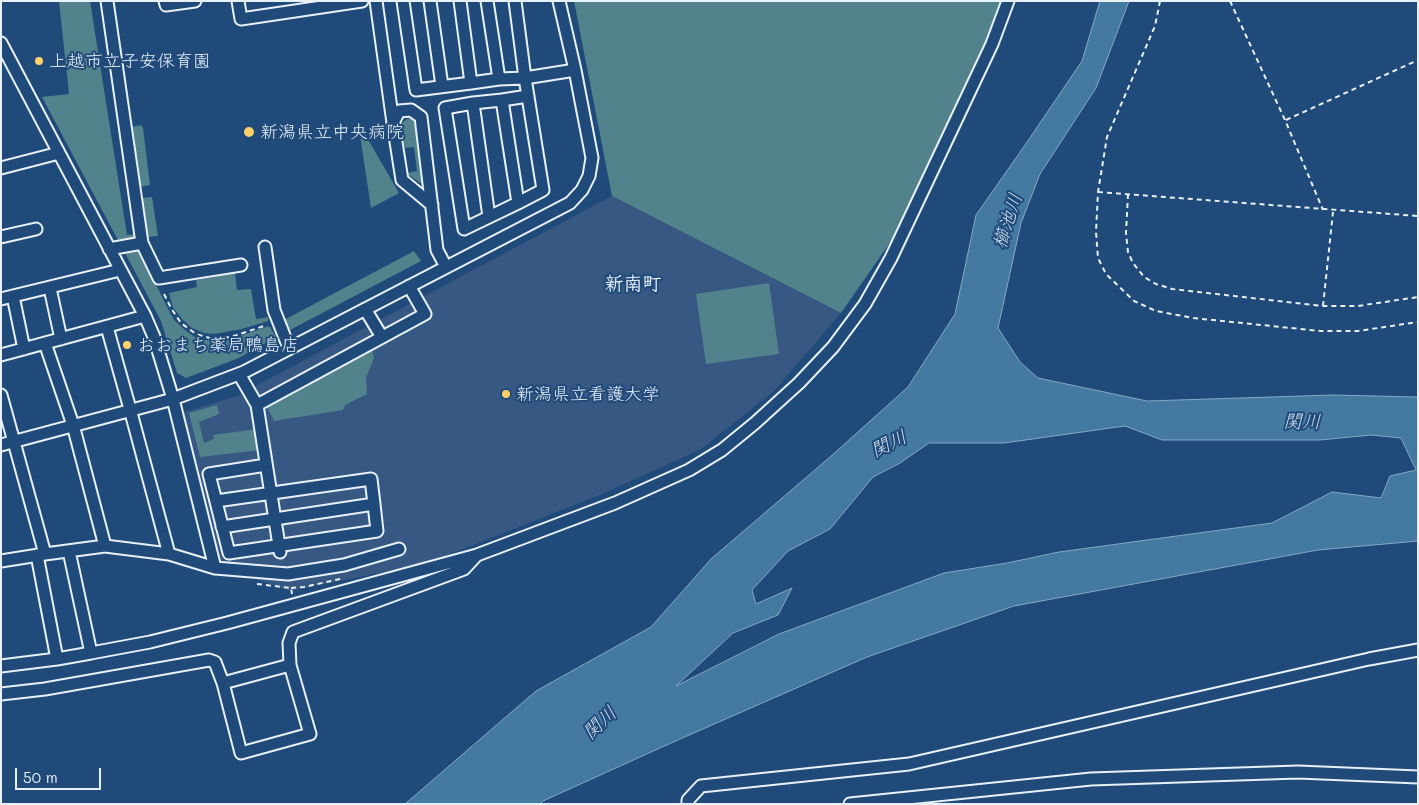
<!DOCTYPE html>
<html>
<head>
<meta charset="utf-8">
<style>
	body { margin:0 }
	#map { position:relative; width:1419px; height:805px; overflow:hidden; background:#1f4a7a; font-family:Mali,sans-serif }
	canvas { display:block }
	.frame { position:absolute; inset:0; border:2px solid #e8f1f8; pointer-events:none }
	.scale { position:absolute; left:15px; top:768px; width:86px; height:22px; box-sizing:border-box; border:2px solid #e8f1f8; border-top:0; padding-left:6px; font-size:15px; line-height:18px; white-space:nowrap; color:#e8f1f8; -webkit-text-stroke:4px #1f4a7a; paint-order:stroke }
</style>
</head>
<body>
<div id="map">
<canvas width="1419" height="805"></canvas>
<div class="frame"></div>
<div class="scale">50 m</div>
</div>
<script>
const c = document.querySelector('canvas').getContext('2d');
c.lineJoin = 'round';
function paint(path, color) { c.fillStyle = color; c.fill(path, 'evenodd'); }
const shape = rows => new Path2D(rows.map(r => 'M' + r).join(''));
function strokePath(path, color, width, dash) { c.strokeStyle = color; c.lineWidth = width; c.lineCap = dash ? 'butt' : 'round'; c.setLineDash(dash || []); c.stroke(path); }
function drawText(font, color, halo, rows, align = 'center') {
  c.font = font + ' Mali,"Klee One",sans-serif'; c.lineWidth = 4; c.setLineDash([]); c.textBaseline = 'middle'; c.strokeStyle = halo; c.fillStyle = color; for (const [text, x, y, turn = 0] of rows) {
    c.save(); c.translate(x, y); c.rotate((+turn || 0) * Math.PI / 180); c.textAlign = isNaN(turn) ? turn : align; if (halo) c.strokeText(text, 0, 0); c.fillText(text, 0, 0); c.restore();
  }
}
paint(shape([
	[612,196,841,313,773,392,701,449,602,494,428,563,291,591,218,566,184,412,237,396]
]), '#365882');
paint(shape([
	[59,1,90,1,127,235,135,234,135,238,128,240,119,242,42,97,69,94],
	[574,1,1001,1,993,27,894,237,841,313,612,196],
	[407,119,414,119,417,121,426,187,409,175,408,173,417,171,414,147,405,148,401,128,402,123],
	[358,122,399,193,371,208],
	[141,125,143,128,150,185,140,187,132,127],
	[152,197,158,236,148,237,142,198],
	[134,249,138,251,143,257,166,305,174,320,185,330,196,338,211,341,226,341,269,326,276,337,239,358,186,378,177,373,161,321,124,251],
	[414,251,421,261,290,330,284,320],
	[235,273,237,290,251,289,256,319,268,317,268,321,242,329,214,334,204,333,192,328,182,319,173,307,169,293,197,287,196,280],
	[769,283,779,354,706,364,696,294],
	[372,349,374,358,366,378,367,394,345,405,343,410,274,421,266,405],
	[217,405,219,414,199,422,204,443,214,439,213,435,257,429,260,450,200,457,189,413]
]), '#52828c');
const water = shape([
	[1100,1,1129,1,1096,88,1040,174,1021,223,998,328,1020,362,1038,378,1147,401,1332,395,1418,397,1418,541,1318,550,1014,606,867,657,671,743,543,801,540,804,405,804,536,691,651,627,711,559,830,457,908,387,955,314,976,215,1023,148,1082,61,1100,1],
	[1125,426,1162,440,1320,440,1371,435,1401,438,1416,470,1390,476,1381,498,1332,492,1272,523,1059,552,1007,563,944,573,779,634,676,686,733,633,778,615,792,588,756,604,752,590,788,551,830,529,873,477,900,463,929,443,1004,443,1125,426]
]);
paint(water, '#4479a1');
strokePath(water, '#86a9c4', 1);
const minor = shape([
	[107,1,142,243,109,249],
	[165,1,166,5,195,1],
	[238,1,241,19,362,1],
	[376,1,393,123],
	[403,1,416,90,471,83,460,1],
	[430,1,442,86],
	[1,43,145,316,154,337,173,399,215,568],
	[499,79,525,78,515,1],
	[471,83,499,79,487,1],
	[528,96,502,100,518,203,543,190,525,78,575,70],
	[502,100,473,103,489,217,518,203],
	[473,103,445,108,464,229,489,217],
	[1,168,59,153],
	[432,205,402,180,393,123,399,111,411,110,421,117,437,250,446,267],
	[1,237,36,229],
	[142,243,159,278,241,265],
	[265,247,274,310,289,348],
	[50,288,61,339],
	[13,296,24,349],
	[1,299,120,270],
	[365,309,382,337],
	[107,327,130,409,169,554],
	[45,343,73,425,105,546],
	[1,355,145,316],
	[239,374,257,405,425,314,409,286],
	[1,395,45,554],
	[257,405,280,552],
	[1,445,173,399,244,372,570,203,582,190,589,176,592,158,575,70,559,1],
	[266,465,209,474,229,553,377,531,374,504],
	[216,501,371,479,374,504,222,527],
	[1,561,45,554,105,546,169,554,215,568,288,574,344,565,399,549],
	[91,653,150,642,227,623,477,555,615,503,689,470,722,450,755,423,799,383,833,347,865,304,891,258,992,44,1008,1],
	[57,659,91,653,69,551],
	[290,665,223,683,241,753,310,734,290,665,289,643,293,632,464,569,477,555],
	[1,666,57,659,37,555],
	[1,694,45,689,209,660,215,662,223,683],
	[688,804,688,800,701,786,909,764,1369,659,1418,650],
	[850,804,1091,779,1298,772,1418,777]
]);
strokePath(minor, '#e8f1f8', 15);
strokePath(shape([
	[1160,1,1155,26,1107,137,1098,192,1096,232,1098,258,1106,274,1134,301,1156,311,1193,318,1320,331,1358,331,1418,322],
	[1230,1,1285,120,1323,210],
	[1286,120,1418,60],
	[1098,192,1418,216],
	[1128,194,1126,233,1128,252,1133,263,1144,277,1156,284,1172,289,1323,306,1358,306,1418,297],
	[164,294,171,308,181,323,196,334,213,339,231,337,267,325],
	[1323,306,1333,212],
	[257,584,291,588,292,594],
	[291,588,304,587,340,579]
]), '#e8f1f8', 2, [5, 4]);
strokePath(minor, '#1f4a7a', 11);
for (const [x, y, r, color] of [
	[39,61,5,"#ffd166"],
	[249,132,6,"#ffd166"],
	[127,345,5,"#ffd166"],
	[506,394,5,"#ffd166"]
]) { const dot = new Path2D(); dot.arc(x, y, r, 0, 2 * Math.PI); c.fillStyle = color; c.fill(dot); strokePath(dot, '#1f4a7a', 2); }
drawText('18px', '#e8f1f8', '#1f4a7a', [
	["上越市立子安保育園",49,61],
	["新潟県立中央病院",260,132],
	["おおまち薬局鴨島店",137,345],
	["新潟県立看護大学",516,394]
], 'left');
drawText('italic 19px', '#cfdfeb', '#1f4a7a', [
	["櫛池川",1008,221,-72],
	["関川",1302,422,1],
	["関川",889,444,-26],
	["関川",600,723,-43]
]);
drawText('bold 19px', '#e8f1f8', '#1f4a7a', [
	["新南町",633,284]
]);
</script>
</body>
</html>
